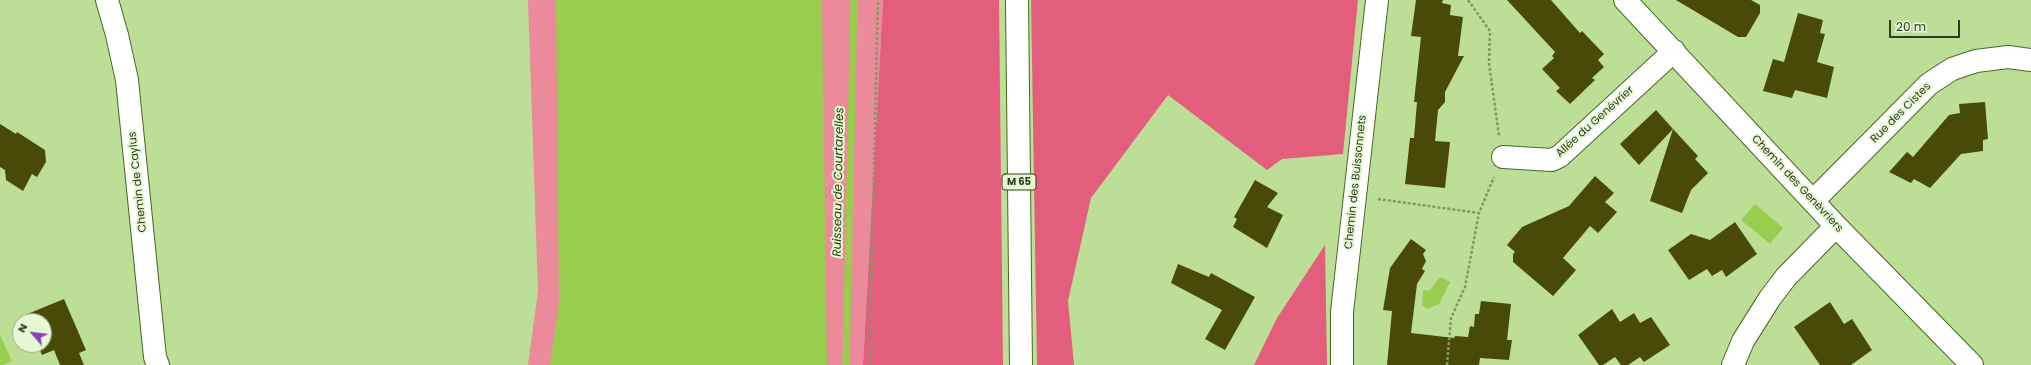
<!DOCTYPE html>
<html>
<head>
<meta charset="utf-8">
<style>
	body { margin:0 }
	#map { position:relative; width:2031px; height:365px; overflow:hidden; background:#bcde96; font-family:Poppins,sans-serif }
	canvas { display:block }
	.north { position:absolute; left:12px; top:313px; width:40px; height:40px; box-sizing:border-box; background:#e6f8d4; border:1px solid #9cac8b; border-radius:50%; rotate:298deg; font-size:11px; font-weight:700; line-height:16px; text-align:center; color:#2e3b1e }
	.north::after { content:''; display:block; margin:auto; width:14px; height:18px; background:#8944b8; clip-path:polygon(50% 0,100% 100%,50% 72%,0 100%) }
	.scale { position:absolute; left:1889px; top:20px; width:71px; height:18px; box-sizing:border-box; border:2px solid #2e3b1e; border-top:0; padding-left:5px; font-size:12px; line-height:14px; white-space:nowrap; color:#2e3b1e; -webkit-text-stroke:3px #e6f8d4; paint-order:stroke }
</style>
</head>
<body>
<div id="map">
<canvas width="2031" height="365"></canvas>
<div class="north">N</div>
<div class="scale">20 m</div>
</div>
<script>
const c = document.querySelector('canvas').getContext('2d');
c.lineJoin = 'round';
function paint(path, color) { c.fillStyle = color; c.fill(path, 'evenodd'); }
const shape = rows => new Path2D(rows.map(r => 'M' + r).join(''));
function strokePath(path, color, width, dash) { c.strokeStyle = color; c.lineWidth = width; c.lineCap = dash ? 'butt' : 'round'; c.setLineDash(dash || []); c.stroke(path); }
function drawText(font, color, halo, rows, align = 'center') {
  c.font = font + ' Poppins,sans-serif'; c.lineWidth = 4; c.setLineDash([]); c.textBaseline = 'middle'; c.strokeStyle = halo; c.fillStyle = color; for (const [text, x, y, turn = 0] of rows) {
    c.save(); c.translate(x, y); c.rotate((+turn || 0) * Math.PI / 180); c.textAlign = isNaN(turn) ? turn : align; if (halo) c.strokeText(text, 0, 0); c.fillText(text, 0, 0); c.restore();
  }
}
paint(shape([
	[528,0,883,0,863,365,528,365,538,291]
]), '#ea8a9b');
paint(shape([
	[883,0,999,0,1003,365,863,365],
	[1031,0,1358,0,1343,154,1282,159,1267,170,1168,95,1091,198,1068,301,1074,365,1037,365],
	[1325,245,1327,365,1254,365,1277,318]
]), '#e35e7c');
paint(shape([
	[556,0,822,0,827,365,550,365,559,302],
	[1755,204,1783,228,1770,244,1741,220],
	[1440,277,1450,282,1439,304,1428,309,1424,307,1422,305,1423,291,1425,290,1429,291],
	[0,335,12,361,3,365,0,365]
]), '#98cd4e');
strokePath(shape([
	[846,365,854,0]
]), '#98cd4e', 7);
paint(shape([
	[1416,0,1443,0,1442,3,1451,5,1450,15,1463,17,1458,56,1464,56,1445,92,1445,102,1438,110,1435,141,1450,142,1445,188,1405,184,1410,138,1414,138,1417,102,1414,102,1421,37,1411,36],
	[1507,0,1551,0,1580,33,1582,31,1604,54,1598,60,1604,67,1592,78,1595,80,1570,104,1556,91,1560,88,1542,69,1554,58,1552,56,1555,52],
	[1676,0,1751,0,1760,5,1760,13,1746,37,1738,37],
	[1798,13,1823,20,1820,33,1825,34,1817,62,1834,67,1827,98,1795,90,1792,98,1763,91,1773,59,1784,62],
	[1985,102,1988,139,1983,140,1983,151,1961,154,1930,188,1914,179,1911,183,1889,172,1907,152,1913,157,1949,115,1960,113,1959,104],
	[1656,110,1673,129,1639,165,1620,144],
	[0,124,16,134,17,132,45,150,46,162,37,177,32,174,23,191,6,180,5,170,0,167],
	[1673,129,1698,156,1695,159,1708,173,1691,190,1682,213,1650,201],
	[1595,176,1614,193,1605,202,1617,212,1598,233,1590,226,1563,258,1576,270,1553,296,1513,262,1513,254,1515,252,1507,245,1522,227,1569,206],
	[1255,180,1278,193,1267,207,1283,215,1267,248,1233,227,1237,219,1234,217],
	[1735,222,1757,254,1726,277,1722,270,1712,276,1707,269,1689,280,1668,250,1691,234,1710,240],
	[1411,239,1426,250,1423,254,1426,261,1422,269,1425,271,1417,284,1411,333,1454,338,1455,336,1468,337,1470,326,1474,327,1475,314,1479,314,1481,301,1511,304,1507,340,1512,340,1509,360,1480,358,1479,365,1387,365,1392,311,1383,310,1390,268],
	[1178,264,1209,277,1211,273,1255,297,1225,350,1205,339,1222,310,1171,283],
	[64,299,86,350,79,353,84,365,60,365,54,350,42,355,38,345,44,345,44,321,28,321,25,315],
	[1830,302,1844,324,1852,319,1872,350,1851,365,1820,365,1794,327],
	[1612,309,1620,322,1634,313,1640,323,1651,317,1670,345,1644,362,1640,357,1628,365,1621,365,1615,357,1603,365,1599,365,1578,335]
]), '#4a4a08');
const street = shape([
	[107,0,117,35,127,80,155,357,158,365],
	[1625,0,1836,226,1972,365],
	[1503,157,1552,160,1560,156,1674,51],
	[1813,201,1929,84,1952,69,1976,61,2008,57,2031,60],
	[1342,365,1342,312,1377,0],
	[1733,365,1743,341,1770,298,1786,277,1836,226]
]);
const primary = shape([
	[1017,0,1021,365]
]);
strokePath(street, '#4b6823', 24);
strokePath(primary, '#4b6823', 24);
strokePath(shape([
	[1468,0,1490,31,1489,63,1499,136],
	[1378,199,1479,213,1494,177],
	[871,365,870,334,878,0],
	[1447,365,1451,318,1465,287,1479,213]
]), '#819a64', 2.5, [3, 2]);
strokePath(street, '#fff', 22);
strokePath(primary, '#fff', 22);
for (const [x, y, w] of [
	[1019,182,34]
]) { const box = new Path2D(); box.roundRect(x - w / 2, y - 8, w, 16, 3); c.fillStyle = '#e6f8d4'; c.fill(box); strokePath(box, '#2e3b1e', 1); }
drawText('bold 10px', '#2e3b1e', null, [
	["M 65",1019,182]
]);
drawText('11px', '#2e3b1e', '#e6f8d4', [
	["Rue des Cistes",1901,113,-45],
	["Allée du Genévrier",1595,122,-42],
	["Chemin de Caylus",138,182,-96],
	["Chemin des Buissonnets",1356,182,-84],
	["Chemin des Genèvriers",1797,184,47]
]);
drawText('italic 12px', '#273b07', '#e6f8d4', [
	["Ruisseau de Courtarelles",839,182,-89]
]);
</script>
</body>
</html>
